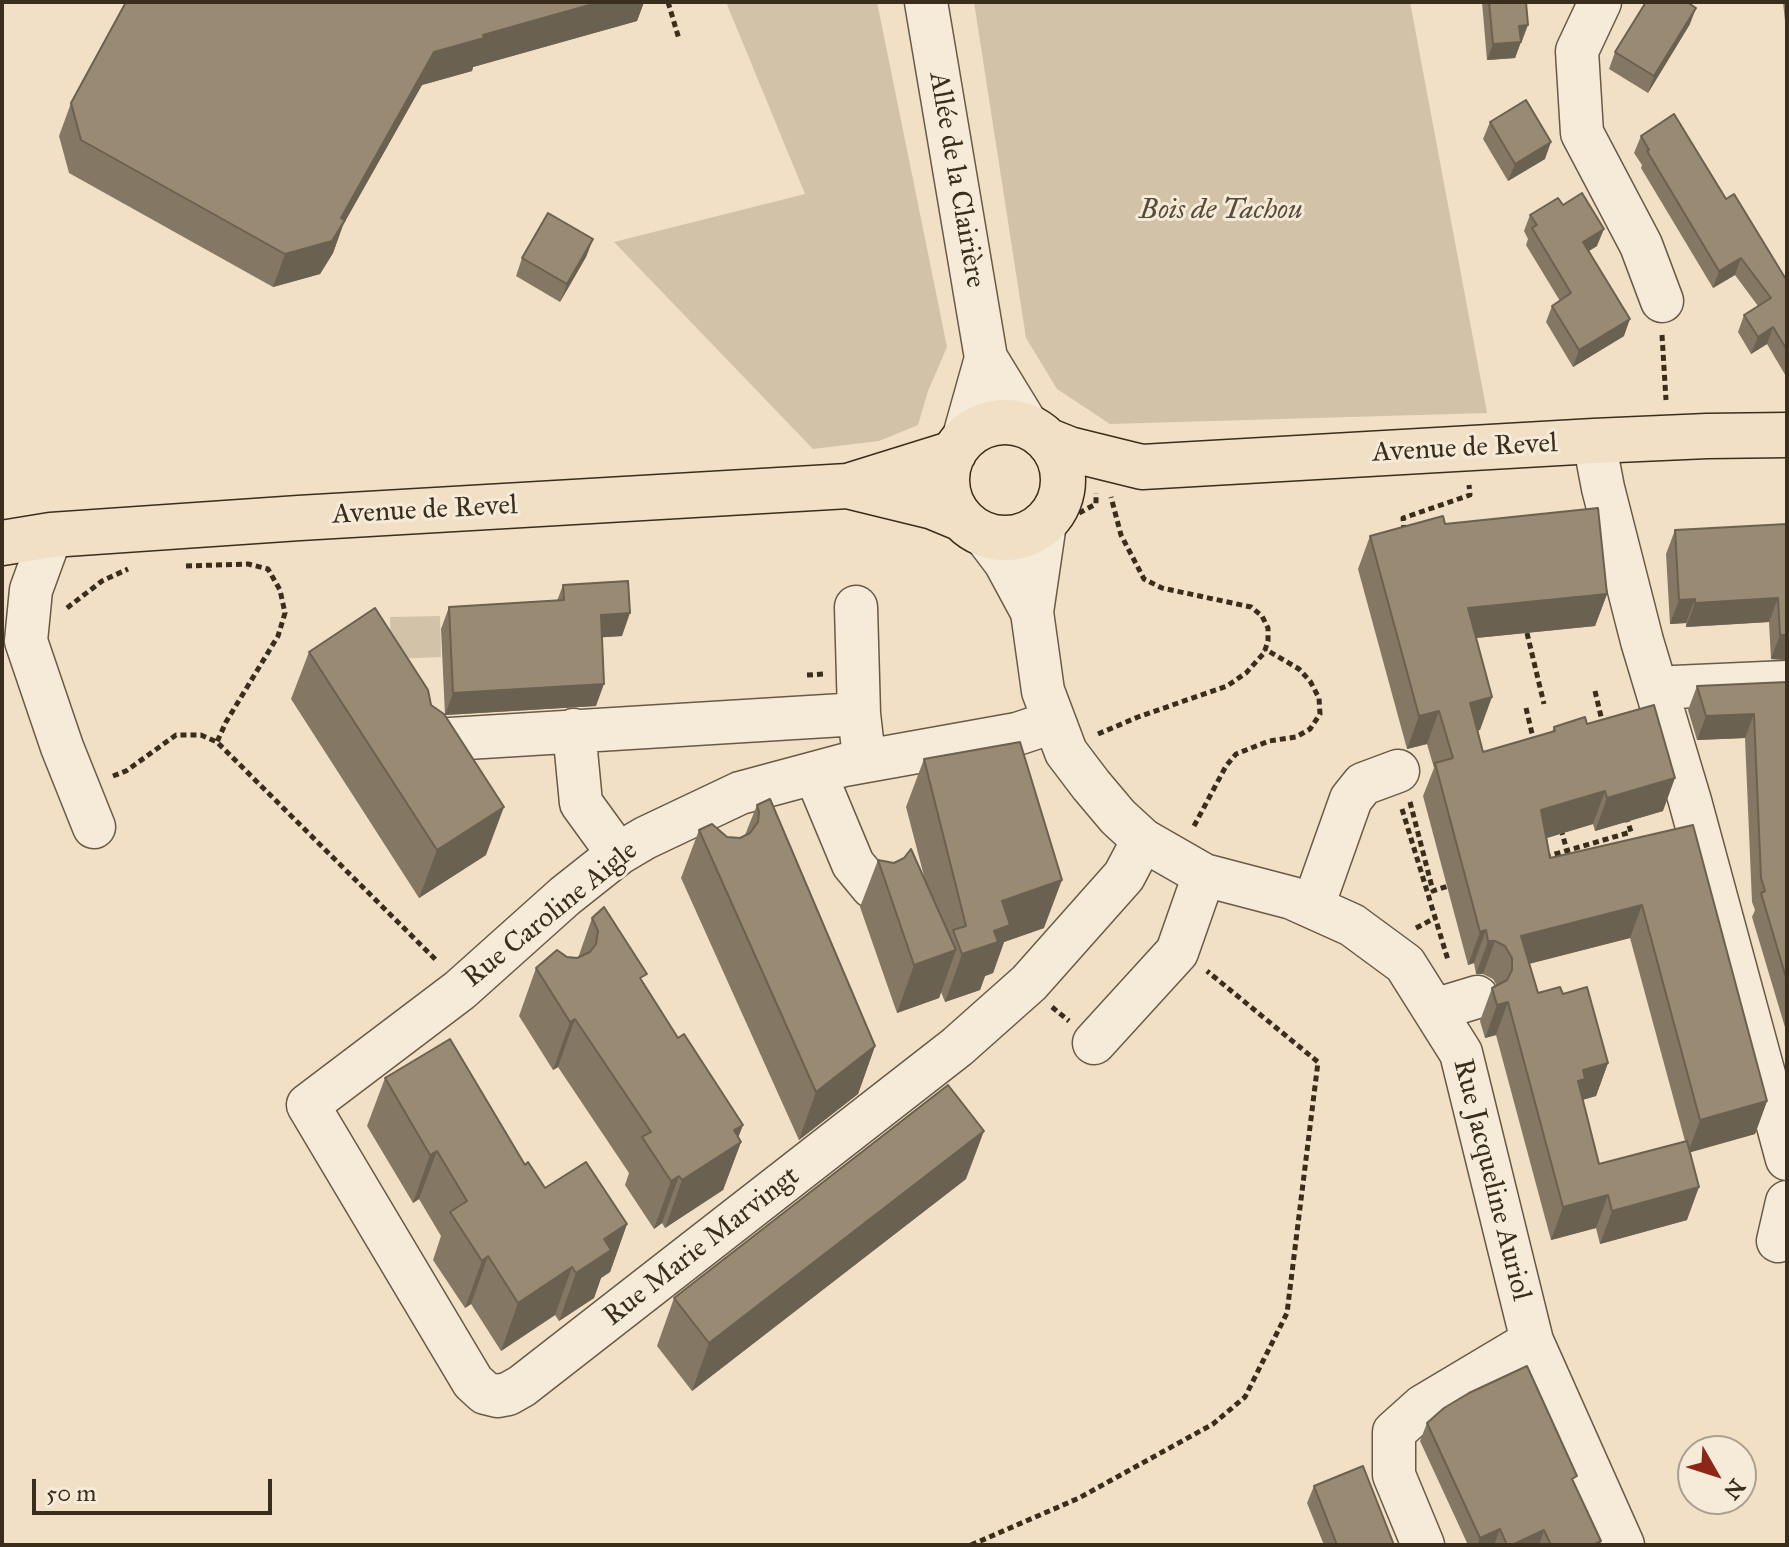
<!DOCTYPE html>
<html>
<head>
<meta charset="utf-8">
<style>
	body { margin:0 }
	#map { position:relative; width:1789px; height:1547px; overflow:hidden; background:#f1e0c5; font-family:"IM FELL Great Primer",serif }
	canvas { display:block }
	.frame { position:absolute; inset:0; border:4px solid #3a2d1b; pointer-events:none }
	.north { position:absolute; left:1677px; top:1435px; width:80px; height:80px; box-sizing:border-box; background:#f6ebd9; border:2px solid #ab9f8d; border-radius:50%; rotate:129deg; font-size:22px; font-weight:700; line-height:32px; text-align:center; color:#3a2d1b }
	.north::after { content:''; display:block; margin:auto; width:28px; height:36px; background:#8f2418; clip-path:polygon(50% 0,100% 100%,50% 72%,0 100%) }
	.scale { position:absolute; left:32px; top:1479px; width:240px; height:36px; box-sizing:border-box; border:4px solid #3a2d1b; border-top:0; padding-left:10px; font-size:24px; line-height:28px; white-space:nowrap; color:#3a2d1b; -webkit-text-stroke:6px #f6ebd9; paint-order:stroke }
</style>
</head>
<body>
<div id="map">
<canvas width="1789" height="1547"></canvas>
<div class="frame"></div>
<div class="north">N</div>
<div class="scale">50 m</div>
</div>
<script>
const c = document.querySelector('canvas').getContext('2d');
c.lineJoin = 'round';
function paint(path, color) { c.fillStyle = color; c.fill(path, 'evenodd'); }
const shape = rows => new Path2D(rows.map(r => 'M' + r).join(''));
function strokePath(path, color, width, dash) { c.strokeStyle = color; c.lineWidth = width; c.lineCap = dash ? 'butt' : 'round'; c.setLineDash(dash || []); c.stroke(path); }
function drawText(font, color, halo, rows, align = 'center') {
  c.font = font + ' "IM FELL Great Primer",serif'; c.lineWidth = 6; c.setLineDash([]); c.textBaseline = 'middle'; c.strokeStyle = halo; c.fillStyle = color; for (const [text, x, y, turn = 0] of rows) {
    c.save(); c.translate(x, y); c.rotate((+turn || 0) * Math.PI / 180); c.textAlign = isNaN(turn) ? turn : align; if (halo) c.strokeText(text, 0, 0); c.fillText(text, 0, 0); c.restore();
  }
}
paint(shape([
	[726,2,877,2,947,347,928,391,918,425,879,441,813,449,614,242,805,194],
	[974,2,1410,2,1487,413,1110,424,1057,389,1026,338],
	[440,616,441,657,391,659,390,617]
]), '#d2c2a8');
const minor = shape([
	[926,2,986,358,1027,425],
	[1600,2,1577,51,1582,133,1641,245,1662,301],
	[963,440,986,358],
	[1594,441,1603,488,1642,641,1690,801,1787,1159],
	[1045,523,1032,612,1043,691,1066,752,1091,785,1118,817,1143,840,1204,875,1292,898,1352,925,1405,964,1461,1053,1532,1341,1623,1545],
	[983,533,1005,562,1032,612],
	[51,535,31,590,26,641,62,747,94,827],
	[856,607,859,714,862,740],
	[1674,687,1787,682],
	[1053,722,1017,734,844,765,740,793,645,838,618,854,565,896,460,990,308,1105,473,1382,485,1393,497,1396,508,1394,522,1386,957,1047,1029,983,1124,876,1143,840],
	[574,730,581,803,618,854],
	[434,740,859,714],
	[815,773,853,864,872,887],
	[1313,906,1351,799,1363,784,1398,771],
	[1434,1010,1477,997],
	[1094,1043,1177,952,1204,875],
	[1778,1241,1787,1202],
	[1423,1545,1394,1475,1394,1432,1423,1406,1532,1341]
]);
const major = shape([
	'947 480a58 58 0 1 1 116 0a58 58 0 1 1-116 0Z',
	[1049,441,1069,449,1142,467,1594,441,1707,436,1787,435],
	[851,487,933,507,962,519],
	[2,543,51,535,299,518,848,486,954,453]
]);
strokePath(minor, '#685a46', 45);
strokePath(major, '#3a2d1b', 47);
strokePath(shape([
	[668,2,679,39],
	[1662,335,1666,400],
	[1079,513,1096,504,1096,493],
	[1404,531,1403,518,1470,495,1469,485],
	[186,566,248,564,268,569,280,590,285,613,278,636,226,722,217,742],
	[67,608,102,581,128,569],
	[1527,633,1544,704],
	[807,675,824,674],
	[1595,691,1603,725],
	[1526,708,1534,742],
	[1098,734,1138,717,1227,686,1246,673,1264,653,1268,641,1268,628,1262,616,1251,607,1162,588,1144,579,1121,535,1111,497],
	[113,776,126,771,176,735,201,735,217,742,438,962],
	[1410,802,1433,891,1451,885],
	[1402,809,1448,960],
	[1194,826,1226,766,1236,754,1269,741,1296,737,1310,729,1320,714,1319,698,1310,681,1299,669,1265,649],
	[1561,829,1567,851],
	[1545,857,1631,832,1626,816],
	[1416,928,1435,918],
	[1052,1007,1069,1021],
	[971,1545,1079,1498,1213,1424,1245,1397,1287,1313,1318,1062,1207,971]
]), '#3a2d1b', 5, [6, 4]);
strokePath(minor, '#f6ebd9', 42);
strokePath(major, '#f1e0c5', 44);
paint(shape([
	[138,2,644,2,637,21,473,67,472,71,422,85,343,225,333,253,320,274,273,287,69,173,59,136,71,103],
	[1482,2,1526,2,1522,41,1521,41,1515,58,1487,60],
	[1783,2,1787,2,1787,21,1785,21],
	[1690,24,1648,93,1609,69,1615,52],
	[1490,122,1545,159,1508,181,1483,139],
	[1641,136,1726,199,1787,281,1787,378,1767,344,1751,354,1738,332,1744,315,1758,306,1735,275,1713,288,1641,168,1642,165,1634,153],
	[1563,205,1597,246,1589,251,1624,336,1573,367,1546,322,1552,306,1560,301,1526,245,1528,239,1524,231,1530,215],
	[593,239,586,257,560,302,516,276,522,258],
	[1445,524,1607,594,1595,626,1476,638,1480,730,1478,730,1483,752,1552,732,1554,727,1587,724,1663,811,1595,831,1593,824,1547,838,1550,858,1693,825,1767,1101,1755,1134,1690,1152,1687,1220,1600,1244,1596,1228,1551,1240,1496,1035,1485,1038,1480,1021,1492,988,1497,986,1493,979,1483,974,1476,974,1474,963,1468,965,1423,796,1434,768,1427,744,1407,749,1358,569,1370,536],
	[1630,938,1685,1141,1599,1164,1583,1100,1596,1096,1608,1063,1563,994,1538,993,1529,964],
	[1787,524,1787,660,1771,659,1769,622,1686,627,1686,623,1670,624,1666,554,1675,530],
	[563,585,622,636,602,637,596,706,445,715,441,629,449,607,557,601],
	[309,652,431,705,486,855,419,898,291,699],
	[1787,682,1787,1034,1752,917,1755,910,1752,902,1745,738,1697,740,1688,710,1697,686],
	[924,759,1044,928,1004,942,993,973,985,976,980,990,945,1002,941,992,939,998,897,1013,860,907,878,860,925,880,906,807],
	[757,805,875,1046,858,1094,799,1140,681,878,699,830,727,837,740,838,745,835],
	[592,918,644,983,678,1038,743,1125,738,1138,741,1142,723,1190,665,1228,662,1223,654,1229,625,1185,629,1173,558,1067,553,1070,519,1016,536,968,567,957,578,958],
	[385,1078,525,1165,545,1188,627,1224,610,1272,601,1278,594,1298,559,1321,555,1315,501,1351,471,1304,465,1308,433,1260,441,1236,419,1199,413,1203,367,1126],
	[966,1179,692,1391,657,1346,674,1298],
	[1427,1423,1574,1484,1601,1541,1600,1545,1468,1545,1420,1441],
	[1314,1486,1394,1545,1324,1545,1307,1503]
]), '#847763');
paint(shape([
	[600,2,644,2,637,21,473,67,472,71,422,85,343,225,333,253,320,274,273,287,285,254,341,218,434,52,483,35],
	[1696,8,1690,24,1648,93,1654,76],
	[1528,25,1522,41,1514,42,1519,26],
	[1521,42,1515,58,1487,60,1493,44],
	[1551,142,1545,159,1508,181,1515,164],
	[1604,229,1597,246,1577,258,1583,242],
	[593,239,586,257,560,302,567,284],
	[1741,258,1735,275,1713,288,1719,271],
	[1630,319,1624,336,1573,367,1579,350],
	[1773,327,1767,344,1751,354,1758,337],
	[1607,594,1595,626,1456,640,1468,608],
	[1778,598,1769,622,1686,627,1695,603],
	[1695,599,1686,623,1670,624,1679,600],
	[630,613,622,636,593,638,601,615],
	[1780,635,1787,635,1787,660,1771,659],
	[604,684,596,706,445,715,453,693],
	[1492,697,1480,730,1458,736,1470,703],
	[1439,711,1427,744,1407,749,1419,716],
	[1754,714,1745,738,1697,740,1706,716],
	[1675,778,1663,811,1595,831,1607,798],
	[1605,791,1593,824,1530,843,1541,810],
	[504,807,486,855,419,898,437,850],
	[1062,880,1044,928,1004,942,993,973,985,976,980,990,945,1002,962,954,1002,901],
	[1642,905,1630,938,1512,968,1521,936],
	[1486,930,1474,963,1468,965,1480,932],
	[1488,941,1495,941,1483,974,1476,974],
	[956,950,939,998,897,1013,914,965],
	[1508,1002,1496,1035,1485,1038,1497,1005],
	[575,1019,558,1067,553,1070,570,1022],
	[875,1046,858,1094,799,1140,816,1092],
	[1608,1063,1596,1096,1577,1101,1578,1081,1583,1070],
	[1767,1101,1755,1134,1688,1153,1700,1120],
	[743,1125,735,1145,741,1142,723,1190,665,1228,682,1180,734,1130],
	[984,1131,966,1179,692,1391,709,1343],
	[437,1151,419,1199,413,1203,430,1155],
	[679,1176,662,1223,654,1229,671,1181],
	[1699,1187,1687,1220,1600,1244,1612,1211],
	[1608,1195,1596,1228,1551,1240,1563,1207],
	[627,1224,610,1272,601,1278,594,1298,559,1321,576,1273,604,1239],
	[488,1256,471,1304,465,1308,482,1261],
	[572,1267,555,1315,501,1351,518,1303],
	[1500,1529,1494,1545,1477,1545,1480,1538],
	[1544,1530,1539,1545,1512,1545]
]), '#6b6150');
const building = shape([
	[126,2,134,2,137,3,138,2,600,2,483,35,484,38,434,52,341,218,345,220,332,241,285,254,81,140,71,103,126,2],
	[1489,2,1526,2,1528,25,1519,26,1521,42,1493,44,1489,2],
	[1646,2,1687,2,1696,8,1654,76,1615,52,1646,2],
	[1526,100,1551,142,1515,164,1490,122,1526,100],
	[1674,114,1726,199,1734,194,1787,281,1787,350,1773,327,1758,337,1744,315,1771,298,1741,258,1719,271,1647,151,1649,150,1641,136,1674,114],
	[1582,193,1604,229,1583,242,1630,319,1579,350,1552,306,1571,293,1532,228,1537,225,1530,215,1558,198,1563,205,1582,193],
	[548,213,593,239,567,284,522,258,548,213],
	[1598,508,1607,594,1468,608,1492,697,1470,703,1483,752,1555,731,1554,727,1585,717,1587,724,1654,705,1675,778,1607,798,1605,791,1541,810,1550,858,1693,825,1767,1101,1700,1120,1642,905,1521,936,1538,993,1560,987,1563,994,1587,987,1608,1063,1583,1070,1585,1079,1578,1081,1599,1164,1687,1141,1699,1187,1612,1211,1608,1195,1563,1207,1508,1002,1497,1005,1492,988,1507,980,1512,970,1512,958,1505,946,1495,941,1488,941,1486,930,1480,932,1435,763,1453,758,1439,711,1419,716,1370,536,1443,516,1445,524,1598,508],
	[1787,524,1787,635,1780,635,1778,598,1695,603,1695,599,1679,600,1675,530,1787,524],
	[628,581,630,613,601,615,604,684,453,693,449,607,564,600,563,585,628,581],
	[375,608,428,690,431,705,444,714,504,807,437,850,309,652,375,608],
	[1787,682,1787,981,1761,893,1765,891,1761,878,1754,714,1706,716,1697,686,1787,682],
	[1020,742,1062,880,1002,901,1010,925,994,931,998,942,962,954,953,930,966,926,924,759,1020,742],
	[770,799,875,1046,816,1092,699,830,712,824,727,837,740,838,750,833,758,822,759,812,757,805,770,799],
	[911,849,956,950,914,965,878,860,894,863,904,858,911,849],
	[604,907,647,974,640,978,678,1038,684,1034,743,1125,734,1130,741,1142,682,1180,679,1176,671,1181,642,1137,651,1132,575,1019,570,1022,536,968,557,950,567,957,577,958,590,952,596,944,598,931,592,918,604,907],
	[450,1039,525,1165,528,1162,545,1188,586,1162,627,1224,604,1239,611,1250,576,1273,572,1267,518,1303,488,1256,482,1261,450,1212,467,1201,437,1151,430,1155,385,1078,450,1039],
	[948,1085,984,1131,709,1343,674,1298,948,1085],
	[1527,1366,1577,1476,1572,1479,1601,1541,1593,1545,1551,1545,1544,1530,1512,1545,1507,1545,1500,1529,1480,1538,1427,1423,1444,1408,1469,1393,1527,1366],
	[1363,1466,1394,1545,1337,1545,1314,1486,1363,1466]
]);
paint(building, '#998a73');
strokePath(building, '#6b6150', 2);
drawText('28px', '#3a2d1b', '#f6ebd9', [
	["Allée de la Clairière",956,180,80],
	["Avenue de Revel",1465,449,-3],
	["Avenue de Revel",425,511,-3],
	["Rue Caroline Aigle",551,915,-39],
	["Rue Jacqueline Auriol",1491,1180,76],
	["Rue Marie Marvingt",702,1247,-38]
]);
drawText('italic 28px', '#584b37', '#f6ebd9', [
	["Bois de Tachou",1221,211]
]);
</script>
</body>
</html>
